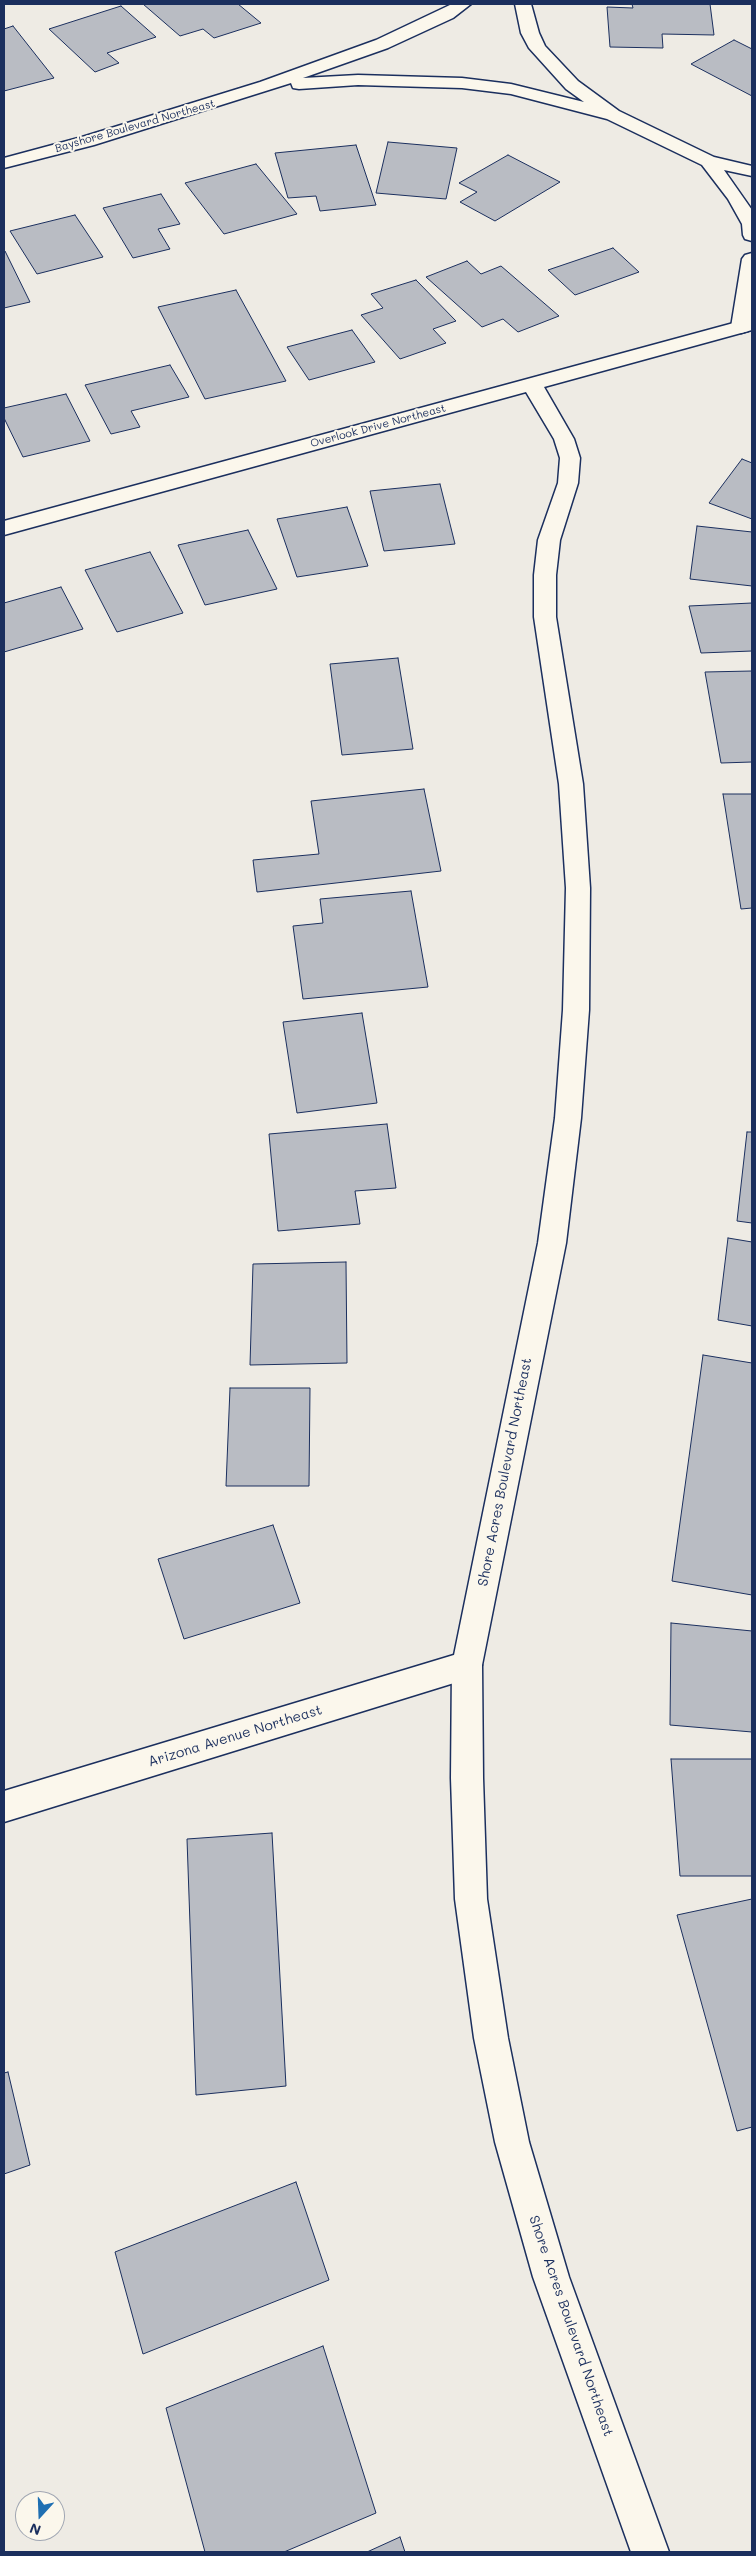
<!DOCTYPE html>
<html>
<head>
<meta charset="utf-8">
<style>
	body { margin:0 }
	#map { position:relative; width:756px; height:2556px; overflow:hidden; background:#eeebe4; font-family:Mali,sans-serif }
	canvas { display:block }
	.frame { position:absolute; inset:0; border:5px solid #1b2f5e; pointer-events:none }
	.north { position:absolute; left:15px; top:2491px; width:50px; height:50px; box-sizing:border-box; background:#fbf7ec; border:1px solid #a1a7b3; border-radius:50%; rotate:200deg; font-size:14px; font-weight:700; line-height:20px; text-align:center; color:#1b2f5e }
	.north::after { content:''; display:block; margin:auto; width:18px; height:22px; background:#1f6fb2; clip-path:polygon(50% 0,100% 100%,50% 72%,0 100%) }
</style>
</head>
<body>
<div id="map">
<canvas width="756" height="2556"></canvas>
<div class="frame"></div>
<div class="north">N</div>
</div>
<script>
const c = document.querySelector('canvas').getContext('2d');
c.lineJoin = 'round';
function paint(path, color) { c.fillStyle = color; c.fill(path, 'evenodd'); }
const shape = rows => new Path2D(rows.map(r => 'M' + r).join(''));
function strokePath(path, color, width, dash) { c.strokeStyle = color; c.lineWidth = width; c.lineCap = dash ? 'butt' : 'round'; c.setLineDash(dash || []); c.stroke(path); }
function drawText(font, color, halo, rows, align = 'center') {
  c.font = font + ' Mali,sans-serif'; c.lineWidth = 4; c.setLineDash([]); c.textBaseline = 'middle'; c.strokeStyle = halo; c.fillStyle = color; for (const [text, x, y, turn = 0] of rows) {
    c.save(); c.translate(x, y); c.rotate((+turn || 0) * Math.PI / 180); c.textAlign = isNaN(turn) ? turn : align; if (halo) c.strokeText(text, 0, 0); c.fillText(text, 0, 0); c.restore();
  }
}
const building = shape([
	[143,4,238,4,261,23,214,38,203,29,180,36,143,4],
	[632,4,710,4,714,35,662,34,663,48,610,47,607,7,633,8,632,4],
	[121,6,156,37,107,53,119,63,95,72,49,29,121,6],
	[13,26,54,78,4,91,4,29,13,26],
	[734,40,752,49,752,96,691,64,734,40],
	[388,142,457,148,446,199,376,193,388,142],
	[356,145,376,205,320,211,316,196,288,198,275,153,356,145],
	[508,155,560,182,495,221,460,202,477,192,459,183,508,155],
	[256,164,297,214,224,234,185,183,256,164],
	[161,194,180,224,158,229,170,249,133,258,103,208,161,194],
	[75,215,103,257,37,274,10,231,75,215],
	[613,248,639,272,575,295,548,270,613,248],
	[4,251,5,251,30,302,4,308,4,251],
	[467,261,481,274,501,266,559,316,518,332,503,319,482,327,426,277,467,261],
	[416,280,456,321,433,329,446,343,400,359,361,315,383,308,371,294,416,280],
	[236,290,286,381,205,399,158,307,236,290],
	[352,330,375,362,309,380,287,347,352,330],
	[170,365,189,397,131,411,140,427,111,434,85,385,170,365],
	[66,394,90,441,23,457,4,418,4,408,66,394],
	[742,459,752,463,752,519,709,503,742,459],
	[440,484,455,544,384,551,370,491,440,484],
	[347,507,368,566,297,577,277,519,347,507],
	[697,526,752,532,752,586,690,579,697,526],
	[248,530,277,589,205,605,178,545,248,530],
	[150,552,183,613,117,632,85,570,150,552],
	[61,587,83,629,4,652,4,603,61,587],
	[752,603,752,651,701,653,689,606,752,603],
	[398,658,413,749,342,755,330,664,398,658],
	[752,671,752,762,721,763,705,672,752,671],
	[424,789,441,871,257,892,253,860,319,854,311,801,424,789],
	[723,794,752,794,752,908,741,909,723,794],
	[411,891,428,987,303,999,293,926,323,923,320,899,411,891],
	[362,1013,377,1103,297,1113,283,1022,362,1013],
	[387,1124,396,1188,355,1191,360,1224,278,1231,269,1134,387,1124],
	[747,1132,752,1132,752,1223,737,1221,747,1132],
	[728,1238,752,1242,752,1326,718,1320,728,1238],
	[346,1262,347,1363,250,1365,253,1264,346,1262],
	[703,1355,752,1363,752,1595,672,1581,703,1355],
	[230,1388,310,1388,309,1486,226,1486,230,1388],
	[273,1525,300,1603,184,1639,158,1559,273,1525],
	[671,1623,752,1631,752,1732,670,1725,671,1623],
	[671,1759,752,1759,752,1876,680,1876,671,1759],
	[272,1833,286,2086,196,2095,187,1839,272,1833],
	[752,1899,752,2127,737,2131,677,1915,752,1899],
	[8,2072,30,2165,4,2174,4,2073,8,2072],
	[296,2182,329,2280,143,2354,115,2252,296,2182],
	[323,2346,376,2513,284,2552,205,2552,166,2408,323,2346],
	[400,2537,405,2552,367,2552,400,2537]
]);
paint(building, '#b9bcc3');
strokePath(building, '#1b2f5e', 1);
const street = shape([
	[452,4,471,4,453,18,388,48,303,78,358,75,462,78,511,84,584,102,566,89,529,48,521,33,515,4,531,4,539,33,545,46,578,81,619,111,714,157,752,166,752,176,724,170,752,210,752,241,745,239,743,235,742,224,728,199,702,165,607,119,511,94,462,88,358,85,299,89,293,88,291,83,94,145,4,168,4,158,82,137,260,82,376,40,452,4],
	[752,253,752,318,748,331,741,333,734,331,731,327,742,259,745,255,752,253],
	[467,1651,478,1655,482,1665,478,1675,467,1679,4,1822,4,1791,467,1651]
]);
const secondary = shape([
	[752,318,752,330,544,387,574,439,580,458,578,483,560,540,556,575,556,617,583,784,590,888,589,1010,581,1118,566,1243,482,1665,483,1778,487,1899,508,2038,529,2142,569,2277,669,2552,631,2552,533,2277,495,2142,474,2038,455,1899,451,1778,452,1665,538,1243,555,1118,563,1010,566,888,559,784,534,617,534,575,538,540,558,483,560,458,554,439,526,392,4,535,4,521,752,318]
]);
strokePath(street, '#1b2f5e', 3);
strokePath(secondary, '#1b2f5e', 3);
paint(street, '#fbf7ec');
paint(secondary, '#fbf7ec');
drawText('11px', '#1b2f5e', '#fbf7ec', [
	["Bayshore Boulevard Northeast",135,126,-16],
	["Overlook Drive Northeast",378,426,-15]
]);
drawText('14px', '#1b2f5e', '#fbf7ec', [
	["Shore Acres Boulevard Northeast",505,1472,-79],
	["Arizona Avenue Northeast",235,1736,-17],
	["Shore Acres Boulevard Northeast",571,2326,71]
]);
</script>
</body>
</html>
